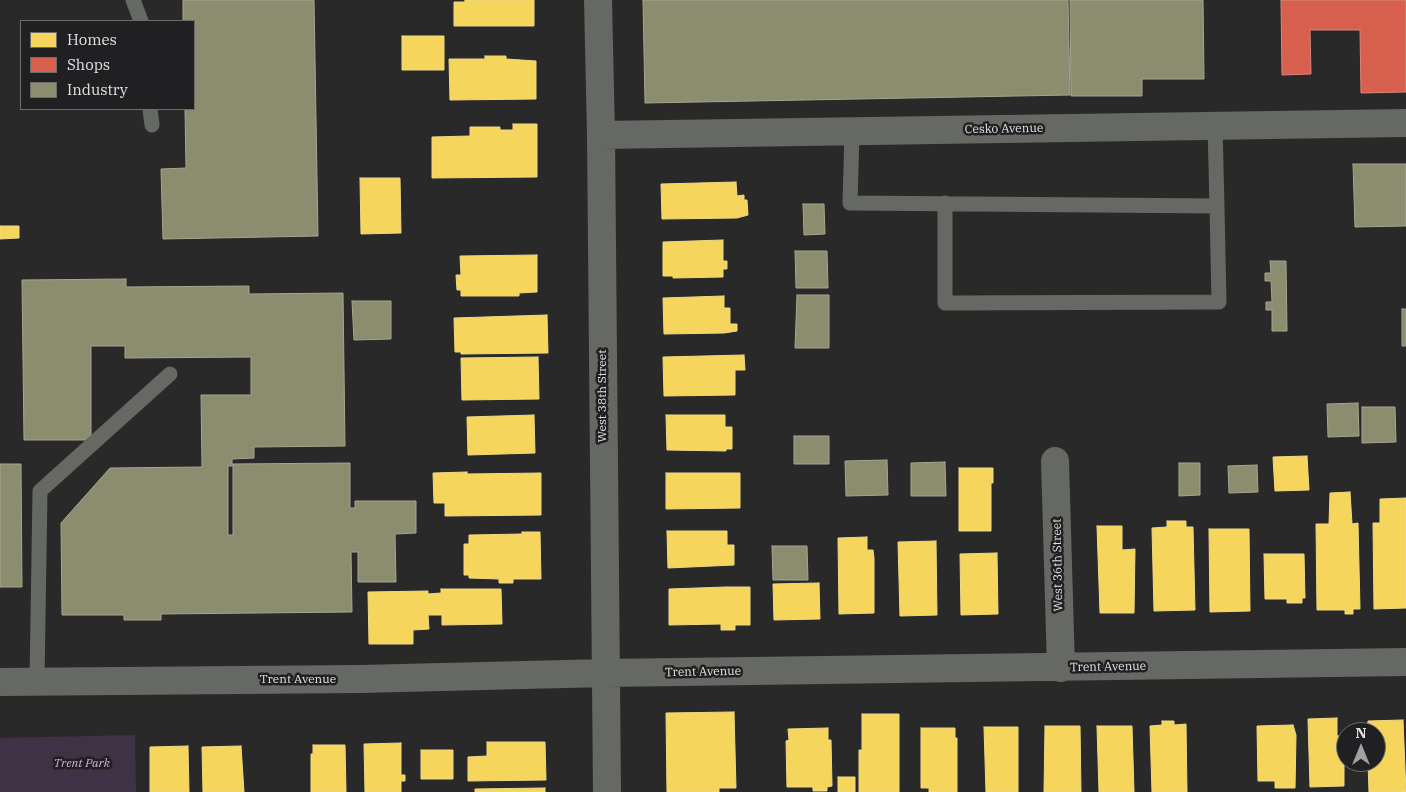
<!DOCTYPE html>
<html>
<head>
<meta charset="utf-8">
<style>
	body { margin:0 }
	#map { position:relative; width:1406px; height:792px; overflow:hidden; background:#292929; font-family:"IBM Plex Serif",serif }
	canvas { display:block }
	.legend { position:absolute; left:20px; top:20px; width:175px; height:90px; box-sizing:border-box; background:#201f21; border:1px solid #6e6d6e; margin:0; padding:6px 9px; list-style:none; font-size:15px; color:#e2e1e2 }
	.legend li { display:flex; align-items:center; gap:10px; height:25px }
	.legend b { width:25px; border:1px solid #6e6d6e }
	.north { position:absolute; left:1336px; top:722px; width:50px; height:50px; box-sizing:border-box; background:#201f21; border:1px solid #6e6d6e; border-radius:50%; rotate:0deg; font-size:14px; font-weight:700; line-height:20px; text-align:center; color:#e2e1e2 }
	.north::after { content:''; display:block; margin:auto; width:18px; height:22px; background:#a1a1a1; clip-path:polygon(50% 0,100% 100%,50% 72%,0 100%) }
</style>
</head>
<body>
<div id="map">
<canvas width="1406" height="792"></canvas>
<ul class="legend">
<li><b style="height:14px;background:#f6d55c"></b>Homes</li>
<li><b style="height:14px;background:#d6604d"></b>Shops</li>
<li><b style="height:14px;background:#8c8c6e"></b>Industry</li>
</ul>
<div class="north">N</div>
</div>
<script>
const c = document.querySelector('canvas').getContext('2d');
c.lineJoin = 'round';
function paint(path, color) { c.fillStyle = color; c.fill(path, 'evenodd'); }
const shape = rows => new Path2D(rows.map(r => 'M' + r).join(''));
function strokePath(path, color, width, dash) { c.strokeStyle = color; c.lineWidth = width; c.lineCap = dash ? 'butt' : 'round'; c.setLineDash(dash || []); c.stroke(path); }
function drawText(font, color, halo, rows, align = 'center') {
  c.font = font + ' "IBM Plex Serif",serif'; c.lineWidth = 5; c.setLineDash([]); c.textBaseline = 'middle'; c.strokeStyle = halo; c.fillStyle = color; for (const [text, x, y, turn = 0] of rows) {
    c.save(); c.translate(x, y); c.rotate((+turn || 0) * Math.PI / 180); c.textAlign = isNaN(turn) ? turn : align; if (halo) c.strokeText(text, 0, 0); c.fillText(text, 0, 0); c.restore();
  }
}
paint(shape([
	[135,735,136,792,0,792,0,738]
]), '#3f3245');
const homes = shape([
	[465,0,534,0,534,26,454,26,454,2,465,2,465,0],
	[402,36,444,36,444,70,402,70,402,36],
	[485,56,506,56,506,59,536,61,536,99,450,100,449,59,485,59,485,56],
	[513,124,537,124,537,177,432,178,432,137,470,136,470,127,500,127,500,130,513,130,513,124],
	[360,178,400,178,401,233,361,234,360,178],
	[736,182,737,196,744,195,744,200,747,200,748,215,737,218,662,219,661,184,736,182],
	[0,226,19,226,19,238,0,239,0,226],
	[723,240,723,261,727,261,727,269,723,269,723,277,673,278,673,276,663,276,663,242,723,240],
	[537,255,537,292,519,293,519,296,461,296,461,290,457,290,456,275,461,275,460,256,537,255],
	[724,296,724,308,730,308,730,324,737,324,737,331,724,333,664,334,663,298,724,296],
	[547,315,548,353,461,354,461,352,455,352,454,318,547,315],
	[744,355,745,370,735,370,735,395,664,396,663,357,744,355],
	[538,357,539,399,462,400,461,358,538,357],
	[534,415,535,453,468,455,467,417,534,415],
	[666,415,725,415,725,427,732,427,732,449,726,449,726,451,667,450,666,415],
	[1307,456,1309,490,1275,491,1273,457,1307,456],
	[959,468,993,468,993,483,991,483,991,531,959,531,959,468],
	[467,472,467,474,541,473,541,515,445,516,445,503,434,503,433,473,467,472],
	[666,473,740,473,740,508,666,509,666,473],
	[1350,492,1352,524,1358,523,1360,609,1353,609,1353,614,1345,614,1345,610,1317,610,1316,524,1329,524,1330,493,1350,492],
	[1406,498,1406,608,1374,609,1373,523,1380,523,1380,499,1406,498],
	[1167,521,1186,521,1186,527,1193,527,1195,610,1154,611,1152,528,1167,527,1167,521],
	[1097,526,1122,526,1122,550,1135,549,1134,613,1100,613,1097,526],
	[1209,529,1249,529,1250,611,1210,612,1209,529],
	[667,531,727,531,727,545,734,545,734,565,668,568,667,531],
	[522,532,540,532,541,579,513,579,513,583,499,583,499,579,469,578,469,575,464,575,464,544,469,544,469,535,522,534,522,532],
	[867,537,867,550,873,550,874,558,874,613,839,614,838,538,867,537],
	[936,541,937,615,900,616,898,542,936,541],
	[997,553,998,614,961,615,960,554,997,553],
	[1264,554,1304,554,1305,598,1302,598,1302,603,1287,603,1287,599,1265,599,1264,554],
	[819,583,820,619,774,620,773,584,819,583],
	[726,587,750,587,750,625,735,625,735,630,721,630,721,624,669,625,669,589,726,587],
	[441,589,501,589,502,624,442,625,442,615,428,615,429,629,413,630,413,644,369,644,368,592,428,591,428,594,441,593,441,589],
	[734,712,736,788,719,788,719,792,667,792,666,713,734,712],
	[862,714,899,714,899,792,859,792,859,750,862,750,862,714],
	[1337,718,1337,736,1344,736,1344,786,1310,787,1308,719,1337,718],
	[1403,720,1406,792,1369,792,1368,762,1376,762,1376,732,1367,732,1368,721,1403,720],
	[1162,721,1174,721,1174,725,1186,724,1187,792,1152,792,1150,726,1162,725,1162,721],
	[1293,725,1296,735,1295,788,1275,788,1275,781,1258,781,1257,726,1293,725],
	[1045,726,1080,726,1081,792,1044,792,1045,726],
	[1097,726,1132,726,1134,792,1099,792,1097,726],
	[984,727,1018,727,1018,792,986,792,984,727],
	[828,728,828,740,831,740,832,786,827,787,827,791,813,791,813,787,787,787,786,741,789,740,788,729,828,728],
	[921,728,955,728,955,738,957,738,957,792,929,792,929,788,921,788,921,728],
	[487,742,545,742,546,780,468,781,468,757,487,756,487,742],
	[401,743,401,775,405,775,405,781,401,781,401,792,365,792,364,744,401,743],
	[313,745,345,745,346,792,311,792,311,754,313,754,313,745],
	[188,746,189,792,150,792,150,747,188,746],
	[241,746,244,792,203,792,202,747,241,746],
	[421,750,453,750,453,779,421,779,421,750],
	[838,777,855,777,855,792,838,792,838,777],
	[545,788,545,792,475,792,475,789,545,788]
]);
paint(homes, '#f6d55c');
strokePath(homes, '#f0d984', 1);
const shops = shape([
	[1281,0,1406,0,1406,92,1361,93,1360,30,1310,30,1311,74,1282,75,1281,0]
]);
paint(shops, '#d6604d');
strokePath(shops, '#da877a', 1);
const industry = shape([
	[183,0,314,0,318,236,163,239,161,169,186,168,185,109,194,109,194,21,183,21,183,0],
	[643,0,1068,0,1070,95,645,103,643,0],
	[1070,0,1203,0,1204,79,1142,79,1142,96,1071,96,1070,0],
	[1353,164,1406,164,1406,226,1355,227,1353,164],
	[803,204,824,204,825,234,804,235,803,204],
	[795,251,827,251,828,288,796,288,795,251],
	[1270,261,1286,261,1287,331,1272,331,1272,310,1266,310,1266,302,1272,302,1271,281,1265,281,1265,273,1271,273,1270,261],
	[126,279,126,287,249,286,249,294,343,293,345,446,254,447,254,458,232,459,232,464,350,463,350,508,355,508,355,501,416,501,416,533,395,534,396,582,358,582,358,552,351,552,352,612,161,614,161,620,124,620,124,615,62,615,61,523,110,468,202,467,201,395,251,395,251,357,125,358,125,346,91,346,91,440,24,440,22,280,126,279],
	[228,466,233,466,233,535,228,535,228,466],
	[797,295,829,295,829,348,795,348,797,295],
	[352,301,391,301,391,339,354,340,352,301],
	[1402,309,1406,309,1406,346,1402,346,1402,309],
	[1358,403,1359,436,1328,437,1327,404,1358,403],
	[1362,407,1395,407,1396,442,1362,443,1362,407],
	[794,436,829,436,829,464,794,464,794,436],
	[887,460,888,495,846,496,845,461,887,460],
	[945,462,946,496,911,496,911,463,945,462],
	[1179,463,1200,463,1200,495,1179,496,1179,463],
	[0,464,21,464,22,587,0,587,0,464],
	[1257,465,1258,492,1229,493,1228,466,1257,465],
	[772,546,807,546,808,580,773,580,772,546]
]);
paint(industry, '#8c8c6e');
strokePath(industry, '#a6a691', 1);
strokePath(shape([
	[133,0,141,21],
	[150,109,152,125],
	[852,132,850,203,1217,206,1215,126],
	[945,203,945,303,1219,302,1217,206],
	[37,681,40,491,170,374]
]), '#666864', 15);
strokePath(shape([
	[598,0,601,135,607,792],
	[601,135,1406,123],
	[1055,461,1061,668],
	[0,682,360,679,606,673,1406,662]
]), '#666864', 28);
drawText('12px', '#e2e1e2', '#201f21', [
	["Cesko Avenue",1004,129,-1],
	["West 38th Street",603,396,-90],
	["West 36th Street",1058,565,-91],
	["Trent Avenue",1108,667,-1],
	["Trent Avenue",703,672,-1],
	["Trent Avenue",298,680]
]);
drawText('italic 12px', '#d2b0e4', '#201f21', [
	["Trent Park",82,764]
]);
</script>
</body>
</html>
